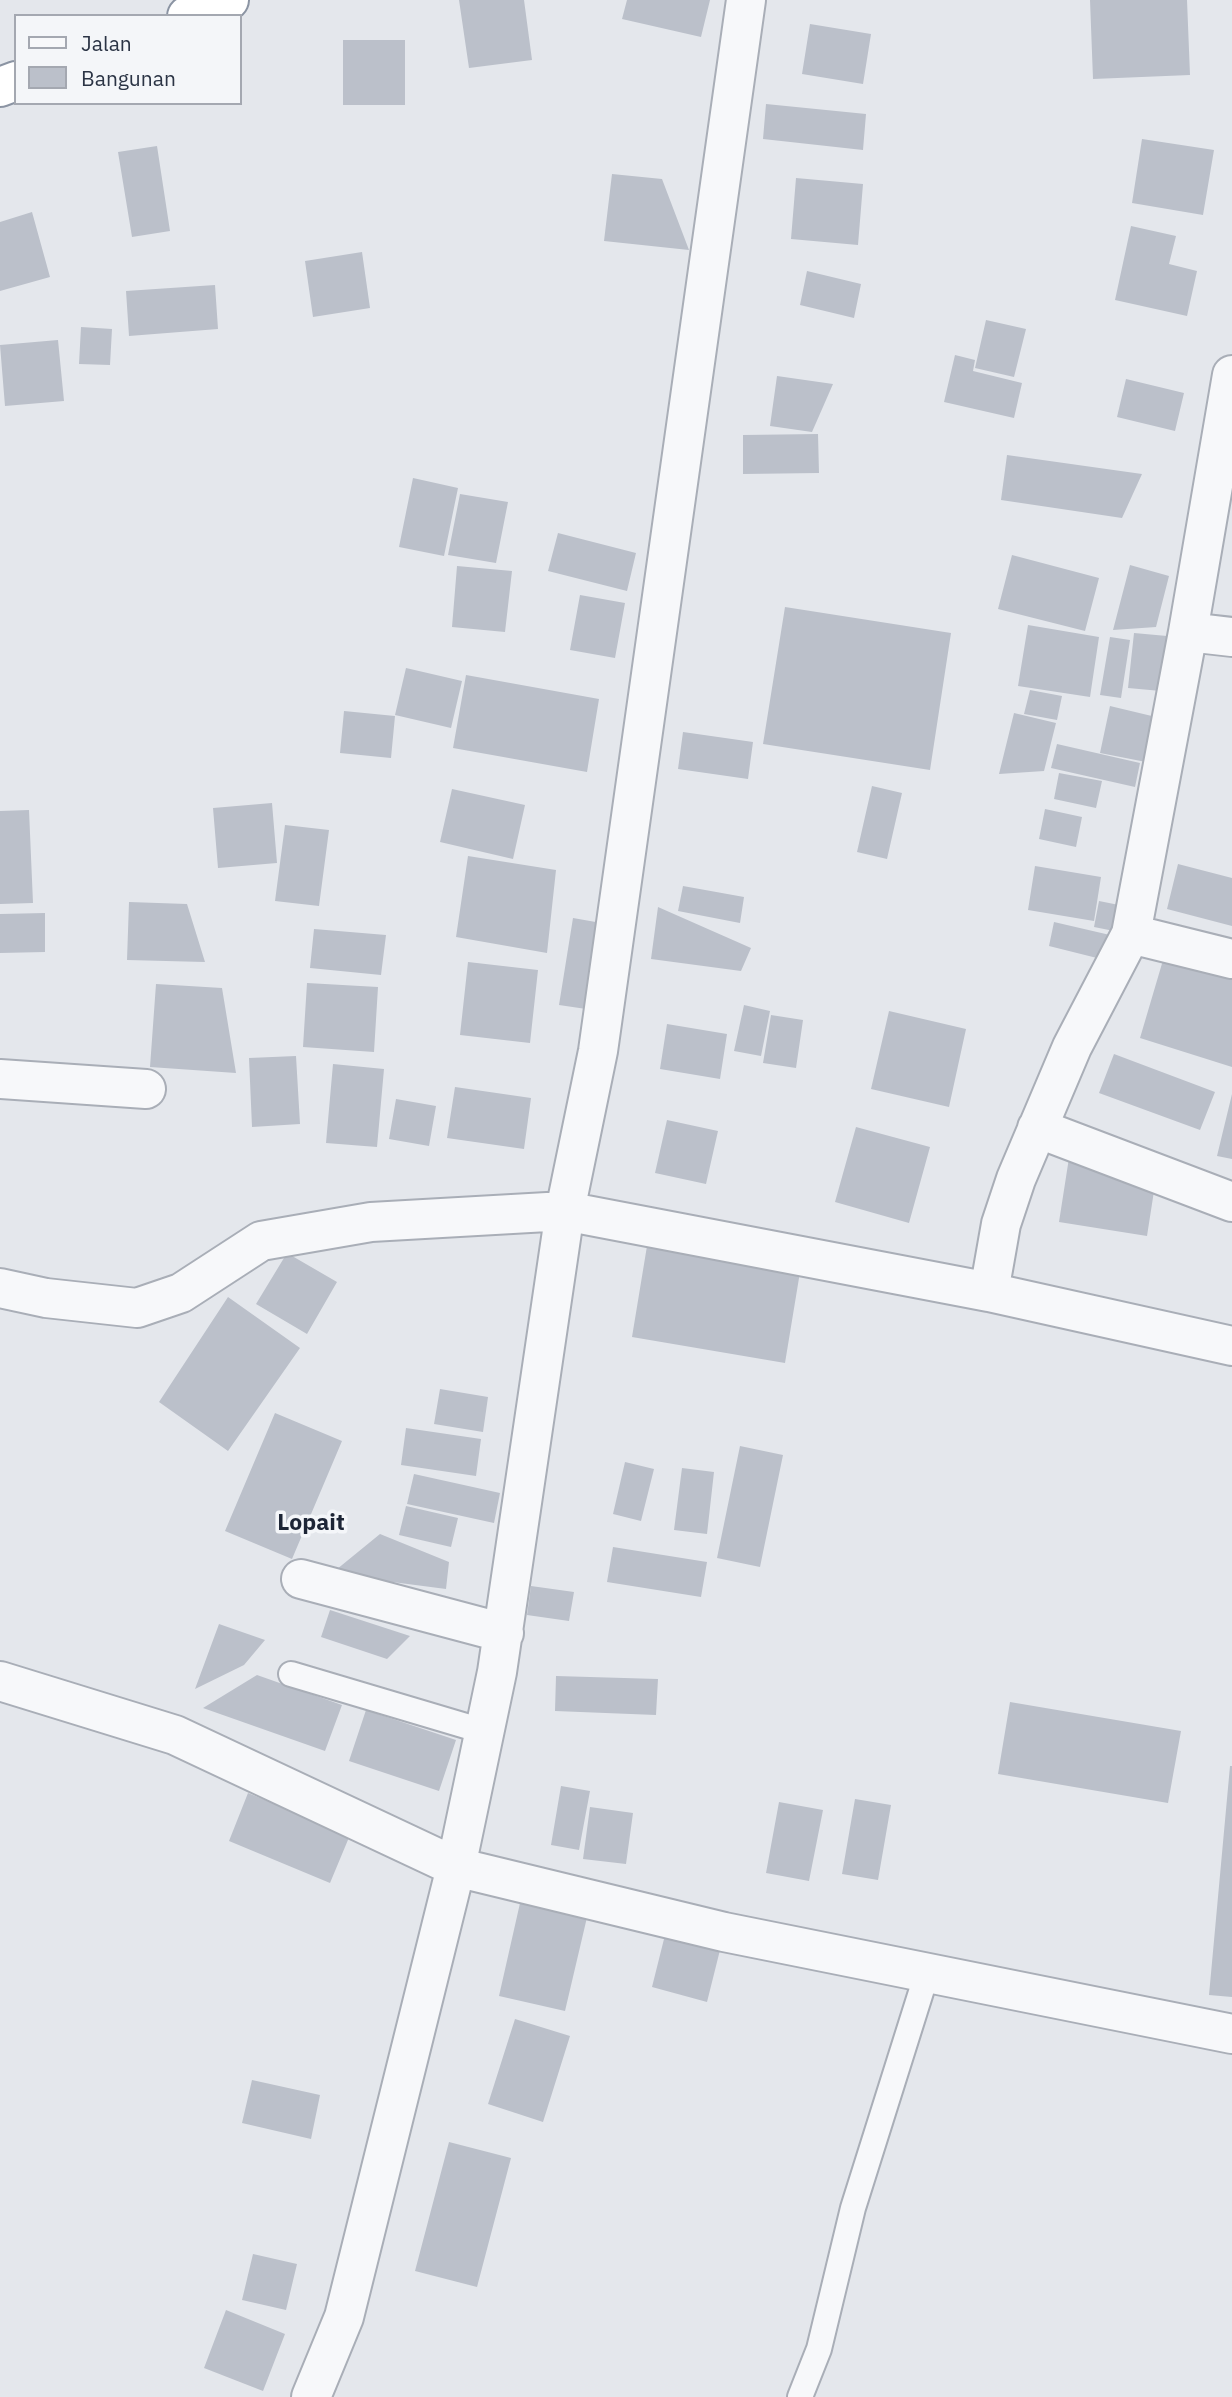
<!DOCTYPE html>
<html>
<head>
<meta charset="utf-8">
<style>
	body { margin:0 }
	#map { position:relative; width:1232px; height:2397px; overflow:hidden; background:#e4e7ec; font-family:"IBM Plex Sans",sans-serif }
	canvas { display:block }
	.legend { position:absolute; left:14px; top:14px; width:228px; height:91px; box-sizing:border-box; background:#f4f6f9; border:2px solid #a4a8b1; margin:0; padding:9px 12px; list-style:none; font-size:21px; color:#2b3445 }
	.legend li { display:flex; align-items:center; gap:14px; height:35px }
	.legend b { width:35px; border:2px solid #a4a8b1 }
</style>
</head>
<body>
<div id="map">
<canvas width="1232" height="2397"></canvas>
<ul class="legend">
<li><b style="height:9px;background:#f7f8fa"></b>Jalan</li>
<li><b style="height:19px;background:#bbc0ca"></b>Bangunan</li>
</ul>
</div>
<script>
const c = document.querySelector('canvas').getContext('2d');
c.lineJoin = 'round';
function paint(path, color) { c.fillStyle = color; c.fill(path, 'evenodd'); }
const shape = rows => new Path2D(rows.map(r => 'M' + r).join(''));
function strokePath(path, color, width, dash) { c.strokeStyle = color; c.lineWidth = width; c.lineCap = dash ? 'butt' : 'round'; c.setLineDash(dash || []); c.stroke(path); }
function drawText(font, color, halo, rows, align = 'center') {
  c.font = font + ' "IBM Plex Sans",sans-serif'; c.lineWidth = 7; c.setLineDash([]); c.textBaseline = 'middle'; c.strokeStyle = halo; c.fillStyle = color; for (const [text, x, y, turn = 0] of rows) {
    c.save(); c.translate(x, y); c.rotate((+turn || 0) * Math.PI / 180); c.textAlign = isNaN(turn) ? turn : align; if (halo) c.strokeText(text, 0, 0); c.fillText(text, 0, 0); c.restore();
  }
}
paint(shape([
	[459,0,524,0,532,60,469,68],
	[627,0,710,0,701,37,622,19],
	[1090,0,1187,0,1190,75,1093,79],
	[810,24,871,34,863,84,802,74],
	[343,40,405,40,405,105,343,105],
	[766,104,866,114,863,150,763,139],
	[1142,139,1214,150,1203,215,1132,203],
	[157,146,170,231,132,237,118,152],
	[612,174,662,179,689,250,604,241],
	[796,178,863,184,858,245,791,239],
	[32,212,50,277,0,291,0,222],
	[1131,226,1176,236,1169,264,1197,271,1187,316,1115,300],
	[362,252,370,308,313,317,305,261],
	[807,271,861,284,854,318,800,305],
	[215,285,218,329,129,336,126,291],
	[986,320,1026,329,1014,377,975,368],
	[81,327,112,329,110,365,79,364],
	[58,340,64,401,5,406,0,345],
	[955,355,975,360,973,371,1022,383,1014,418,944,402],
	[777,376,833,384,812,432,770,426],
	[1126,379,1184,393,1175,431,1117,417],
	[818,434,819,473,743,474,743,435],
	[1007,455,1142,474,1122,518,1001,500],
	[413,478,458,488,444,556,399,547],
	[460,494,508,502,496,563,448,555],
	[558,533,636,553,627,591,548,571],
	[1012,555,1099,578,1085,631,998,609],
	[1130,565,1169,576,1156,627,1113,630],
	[457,566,512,571,505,632,452,627],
	[580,595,625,603,615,658,570,650],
	[785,607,951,633,930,770,763,744],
	[1028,625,1099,637,1090,697,1018,686],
	[1134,633,1178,637,1172,692,1128,688],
	[1110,637,1130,640,1121,698,1100,695],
	[406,668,462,681,451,728,395,715],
	[466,675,599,699,587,772,453,748],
	[1030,690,1062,696,1057,720,1024,714],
	[1110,706,1156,717,1146,762,1100,753],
	[344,711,395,716,391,758,340,753],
	[1014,713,1056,723,1044,771,999,774],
	[683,732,753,742,748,779,678,769],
	[1057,744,1140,763,1135,787,1051,768],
	[1059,773,1102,781,1096,808,1054,799],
	[872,786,902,793,887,859,857,852],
	[452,789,525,805,513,859,440,842],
	[272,803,277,863,218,868,213,808],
	[1045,809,1082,817,1076,847,1039,839],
	[29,810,33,903,0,904,0,811],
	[285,825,329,830,319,906,275,901],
	[468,856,556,870,547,953,456,937],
	[1178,864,1232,878,1232,926,1167,909],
	[1035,866,1101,877,1094,921,1028,910],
	[683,886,744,897,740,923,678,911],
	[1099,901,1119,905,1114,931,1094,927],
	[129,902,187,904,205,962,127,960],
	[658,907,751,948,741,971,651,959],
	[45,913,45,952,0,953,0,914],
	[573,918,607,924,593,1010,559,1005],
	[1054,922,1110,935,1105,960,1049,946],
	[314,929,386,935,381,975,310,968],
	[1166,950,1232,971,1232,1067,1140,1038],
	[468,962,538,970,530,1043,460,1035],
	[307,983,378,987,374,1052,303,1047],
	[156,984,222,988,236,1073,150,1067],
	[744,1005,770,1011,761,1056,734,1051],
	[889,1011,966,1029,949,1107,871,1089],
	[771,1015,803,1020,796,1068,763,1063],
	[667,1024,727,1034,720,1079,660,1069],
	[1114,1054,1215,1092,1200,1130,1099,1093],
	[296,1056,300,1124,252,1127,249,1058],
	[333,1064,384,1069,377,1147,326,1143],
	[455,1087,531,1098,524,1149,447,1138],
	[1232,1094,1232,1159,1217,1156],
	[396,1099,436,1106,429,1146,389,1139],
	[667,1120,718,1131,706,1184,655,1173],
	[856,1127,930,1147,909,1223,835,1202],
	[1071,1145,1159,1159,1147,1236,1059,1222],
	[647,1246,800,1272,785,1363,632,1337],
	[287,1253,337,1282,307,1334,256,1304],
	[228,1297,300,1348,228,1451,159,1402],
	[440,1389,488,1397,483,1432,434,1424],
	[275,1413,342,1441,292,1559,225,1531],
	[406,1428,481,1439,476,1476,401,1465],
	[740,1446,783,1455,760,1567,717,1558],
	[625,1462,654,1469,641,1521,613,1514],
	[682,1468,714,1472,707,1534,674,1530],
	[414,1474,500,1493,494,1523,407,1504],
	[406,1506,458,1518,451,1547,399,1535],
	[380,1534,449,1562,446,1589,331,1574],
	[613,1547,707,1562,701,1597,607,1582],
	[531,1586,574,1592,569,1621,527,1615],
	[330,1610,410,1636,387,1659,321,1637],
	[219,1624,265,1640,244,1665,195,1689],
	[257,1675,342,1705,325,1751,203,1708],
	[556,1676,658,1679,656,1715,555,1711],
	[1010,1702,1181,1731,1168,1803,998,1774],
	[366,1710,456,1740,439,1791,349,1761],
	[1230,1766,1232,1766,1232,1997,1209,1995],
	[561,1786,590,1791,579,1850,551,1845],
	[248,1793,350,1835,330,1883,229,1841],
	[855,1799,891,1805,878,1880,842,1874],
	[779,1802,823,1810,809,1881,766,1873],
	[590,1807,633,1813,626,1864,583,1859],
	[525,1881,592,1896,565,2011,499,1996],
	[665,1935,720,1950,707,2002,652,1987],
	[515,2019,570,2036,543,2122,488,2104],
	[252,2080,320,2095,311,2139,242,2123],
	[449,2142,511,2158,477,2287,415,2271],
	[253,2254,297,2264,286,2310,242,2300],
	[226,2310,285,2334,263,2391,204,2368]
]), '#bbc0ca');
const service = shape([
	[291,1674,486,1732],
	[800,2397,819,2349,853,2208,927,1973]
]);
const minor = shape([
	[1232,375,1188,632,1232,637],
	[1131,934,1232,959],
	[0,1079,146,1089],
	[1037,1128,1232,1202],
	[0,1288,46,1298,137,1308,181,1293,261,1241,371,1222,565,1211,989,1292,1001,1224,1016,1179,1072,1047,1131,934,1188,632],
	[989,1292,1232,1346],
	[301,1579,504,1633],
	[0,1681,175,1735,456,1867,724,1932,1232,2034],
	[311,2397,344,2317,456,1867,497,1672,565,1211,598,1051,746,0]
]);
const trunk = shape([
	[187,16,229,0],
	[0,87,16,81]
]);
strokePath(service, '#a9aeb7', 28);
strokePath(minor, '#a9aeb7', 42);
strokePath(trunk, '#8b94a3', 42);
strokePath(service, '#f7f8fa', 24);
strokePath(minor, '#f7f8fa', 38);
strokePath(trunk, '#fff', 38);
drawText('bold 23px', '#1d2536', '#f4f6f9', [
	["Lopait",311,1523]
]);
</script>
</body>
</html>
